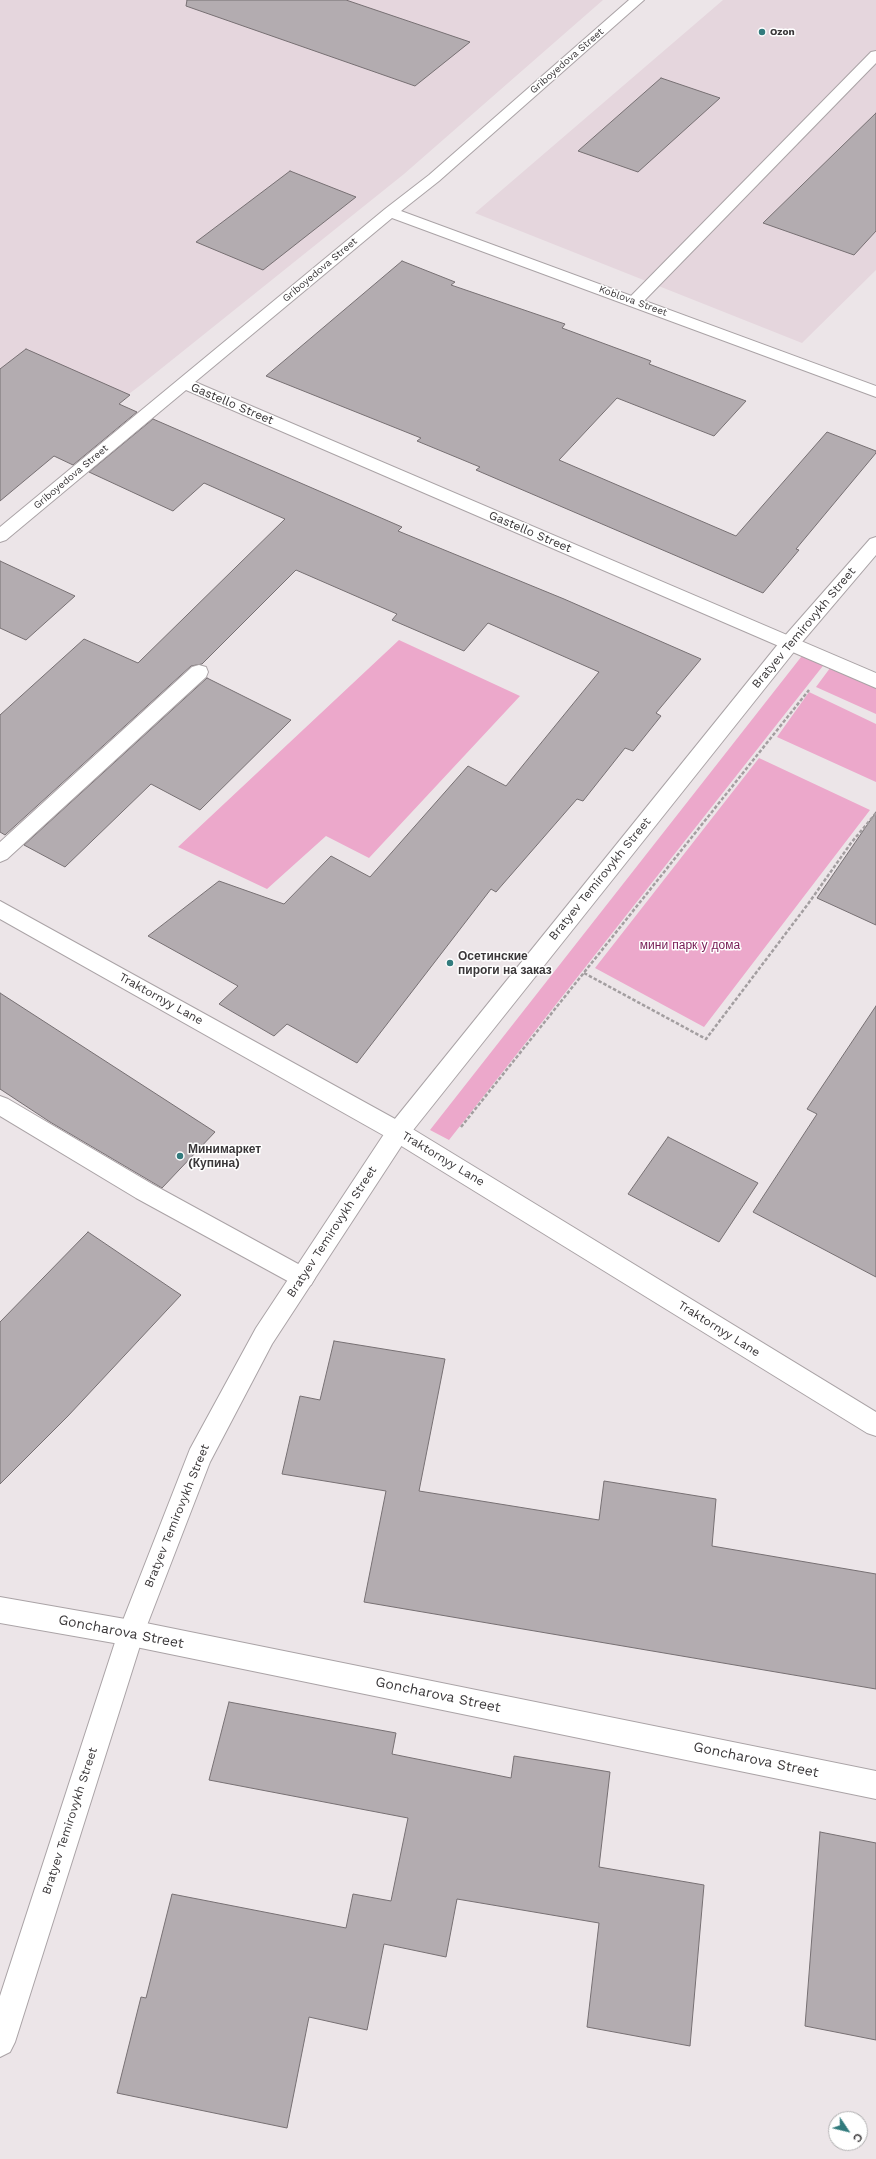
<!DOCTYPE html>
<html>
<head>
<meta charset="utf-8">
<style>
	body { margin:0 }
	#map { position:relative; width:876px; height:2159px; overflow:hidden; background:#ece5e8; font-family:"Work Sans",sans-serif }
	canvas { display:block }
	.north { position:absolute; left:828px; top:2111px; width:40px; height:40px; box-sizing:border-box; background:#fff; border:1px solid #b0afb0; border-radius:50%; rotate:125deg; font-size:11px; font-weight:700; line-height:16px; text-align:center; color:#3a3739 }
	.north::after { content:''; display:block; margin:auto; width:14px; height:18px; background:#327b7d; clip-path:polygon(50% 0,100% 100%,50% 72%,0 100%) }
</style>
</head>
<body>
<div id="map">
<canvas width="876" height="2159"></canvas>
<div class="north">С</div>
</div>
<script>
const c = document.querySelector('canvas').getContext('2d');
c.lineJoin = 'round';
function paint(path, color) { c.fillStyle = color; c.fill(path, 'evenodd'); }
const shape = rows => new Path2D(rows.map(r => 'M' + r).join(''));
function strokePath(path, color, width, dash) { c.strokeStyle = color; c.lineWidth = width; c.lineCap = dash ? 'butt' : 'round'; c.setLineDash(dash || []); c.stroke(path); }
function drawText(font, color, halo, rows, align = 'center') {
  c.font = font + ' "Work Sans",sans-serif'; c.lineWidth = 3; c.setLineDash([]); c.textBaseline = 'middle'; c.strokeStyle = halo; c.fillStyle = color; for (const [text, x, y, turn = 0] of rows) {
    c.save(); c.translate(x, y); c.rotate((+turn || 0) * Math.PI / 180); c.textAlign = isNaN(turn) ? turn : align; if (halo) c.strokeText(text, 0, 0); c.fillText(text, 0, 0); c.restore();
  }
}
paint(shape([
	[0,0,603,0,404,174,142,384,0,492],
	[723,0,876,0,876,270,802,343,475,213]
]), '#e5d6dd');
paint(shape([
	[399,640,520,696,369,858,326,836,267,889,178,847],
	[805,652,826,662,449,1140,430,1130],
	[833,664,876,684,876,714,816,687],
	[809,692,876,724,876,782,777,737],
	[759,758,870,810,704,1027,595,968]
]), '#eca8cb');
const building = shape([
	[187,0,346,0,470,42,415,86,186,6,187,0],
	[661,78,720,98,638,172,578,151,661,78],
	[876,113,876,231,854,255,763,223,876,113],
	[290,171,356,197,263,270,196,242,290,171],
	[402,261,455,282,451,285,565,324,562,328,651,361,649,364,746,401,714,436,617,398,559,460,736,536,827,432,876,451,876,453,796,549,799,550,763,593,476,470,480,467,417,441,421,438,266,376,402,261],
	[26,349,130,395,119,404,137,412,73,465,54,456,0,501,0,369,26,349],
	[153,419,402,527,398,531,564,599,701,659,656,713,661,716,633,751,625,748,583,801,577,799,496,892,491,889,357,1063,287,1024,274,1036,219,1004,238,986,148,936,219,881,284,904,331,856,370,877,468,766,506,786,599,672,488,623,464,651,392,620,397,614,296,570,202,664,191,666,5,835,0,832,0,715,84,639,138,663,285,519,204,483,173,511,89,472,153,419],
	[0,561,75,596,26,640,0,628,0,561],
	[207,678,291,720,200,810,151,784,65,867,24,845,207,678],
	[876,812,876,925,817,898,876,812],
	[0,993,215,1132,162,1188,50,1122,0,1089,0,993],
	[876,1006,876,1277,753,1212,817,1114,807,1109,876,1006],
	[668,1137,758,1183,719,1242,628,1194,668,1137],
	[88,1232,181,1295,68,1416,0,1484,0,1322,88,1232],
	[334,1341,445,1359,419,1491,599,1520,604,1481,716,1499,712,1546,876,1574,876,1689,364,1602,386,1491,282,1474,300,1396,320,1400,334,1341],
	[229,1702,396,1733,392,1754,511,1778,514,1756,610,1772,599,1867,704,1885,690,2046,587,2027,599,1923,457,1899,446,1957,384,1944,367,2030,309,2017,287,2128,117,2093,141,1997,146,1998,172,1894,346,1928,353,1894,391,1901,408,1818,209,1780,229,1702],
	[820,1832,876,1843,876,2040,805,2026,820,1832]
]);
paint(building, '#b3acb0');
strokePath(building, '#777073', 1);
const lane = shape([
	[876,51,876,63,641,304,629,304,627,301,629,298,871,52,876,51],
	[0,1096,8,1099,152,1184,311,1271,315,1278,311,1285,303,1288,295,1285,136,1198,0,1116,0,1096]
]);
const street = shape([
	[629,0,644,0,439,181,401,211,876,386,876,397,392,218,195,382,876,673,876,688,186,390,6,540,0,542,0,527,385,209,429,175,629,0],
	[199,665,206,667,208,672,206,677,7,859,0,862,0,842,192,667,199,665],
	[0,901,406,1125,876,1412,876,1436,867,1433,390,1139,0,919,0,901],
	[0,1597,131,1620,876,1771,876,1799,131,1646,0,1623,0,1597]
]);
const secondary = shape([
	[876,537,876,555,797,648,406,1139,272,1344,210,1462,144,1633,15,2042,10,2052,0,2057,0,1996,118,1633,190,1449,256,1328,390,1125,783,638,870,539,876,537]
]);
strokePath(lane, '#aaa3a6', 2);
strokePath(street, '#aaa3a6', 2);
strokePath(secondary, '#aaa3a6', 2);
strokePath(shape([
	[584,973,706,1039,808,904,851,843,876,813],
	[461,1127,809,690]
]), '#a39ea0', 2.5, [3.5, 2]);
paint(lane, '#fff');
paint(street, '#fff');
paint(secondary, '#fff');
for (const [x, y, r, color] of [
	[762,32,4,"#327b7d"],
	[450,963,4,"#327b7d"],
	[180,1156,4,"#327b7d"]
]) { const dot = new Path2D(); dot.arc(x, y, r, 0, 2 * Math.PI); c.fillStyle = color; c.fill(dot); strokePath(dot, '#fff', 1.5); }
drawText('bold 10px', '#3a3739', '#fff', [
	["Ozon",770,32]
], 'left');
drawText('10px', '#3a3739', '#fff', [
	["Griboyedova Street",567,61,-41],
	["Griboyedova Street",320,270,-40],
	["Koblova Street",633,301,20],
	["Griboyedova Street",71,477,-40]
]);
drawText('12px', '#3a3739', '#fff', [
	["Gastello Street",232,404,23],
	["Gastello Street",530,532,23],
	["Bratyev Temirovykh Street",804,628,-50],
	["Bratyev Temirovykh Street",600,879,-51],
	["Traktornyy Lane",161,999,29],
	["Traktornyy Lane",443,1159,31],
	["Bratyev Temirovykh Street",332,1232,-57],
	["Traktornyy Lane",719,1329,32],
	["Bratyev Temirovykh Street",177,1516,-68],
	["Bratyev Temirovykh Street",70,1821,-72]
]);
drawText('12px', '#751a53', '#fff', [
	["мини парк у дома",690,945]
]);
drawText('bold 12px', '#3a3739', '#fff', [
	["Осетинские",458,956],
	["пироги на заказ",458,970],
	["Минимаркет",188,1149],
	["(Купина)",188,1163]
], 'left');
drawText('14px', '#3a3739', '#fff', [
	["Goncharova Street",121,1632,11],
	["Goncharova Street",438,1695,12],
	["Goncharova Street",756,1760,12]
]);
</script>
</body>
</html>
